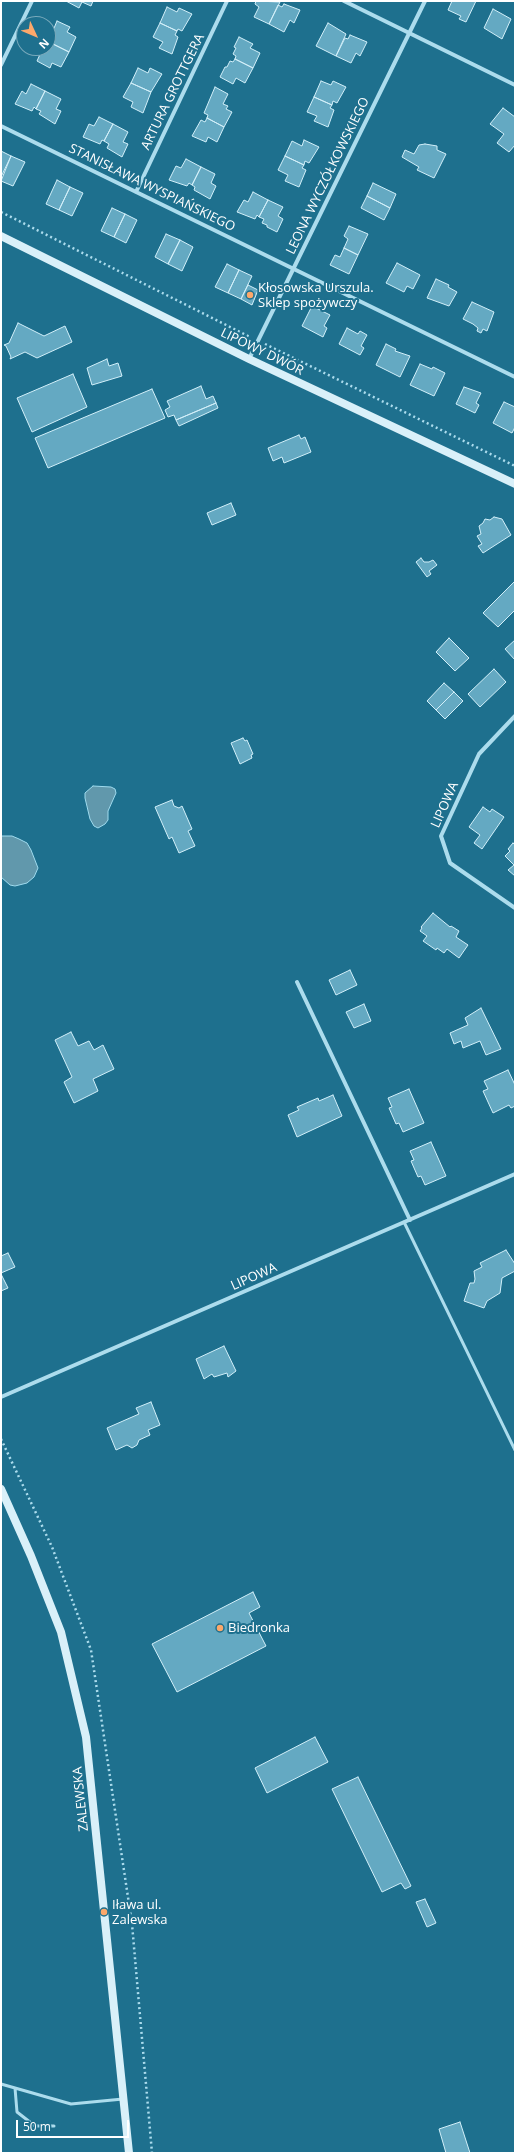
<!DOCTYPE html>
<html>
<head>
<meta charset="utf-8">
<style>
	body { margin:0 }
	#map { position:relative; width:516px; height:2154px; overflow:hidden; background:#1e708e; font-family:"Open Sans",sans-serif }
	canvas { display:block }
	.frame { position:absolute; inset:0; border:2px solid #fff; pointer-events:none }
	.north { position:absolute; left:16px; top:16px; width:40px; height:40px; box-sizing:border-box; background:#1e708e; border:1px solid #78a9bb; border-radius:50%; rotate:134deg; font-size:11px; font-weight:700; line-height:16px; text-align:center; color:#fff }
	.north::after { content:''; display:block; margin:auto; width:14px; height:18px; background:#fca86b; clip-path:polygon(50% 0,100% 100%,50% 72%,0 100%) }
	.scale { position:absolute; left:16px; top:2120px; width:113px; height:18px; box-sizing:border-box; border:2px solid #fff; border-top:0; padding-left:5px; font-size:12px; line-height:14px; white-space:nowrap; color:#fff; -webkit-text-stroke:3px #1e708e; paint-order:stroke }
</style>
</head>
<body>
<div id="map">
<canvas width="516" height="2154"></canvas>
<div class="frame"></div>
<div class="north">N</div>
<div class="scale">50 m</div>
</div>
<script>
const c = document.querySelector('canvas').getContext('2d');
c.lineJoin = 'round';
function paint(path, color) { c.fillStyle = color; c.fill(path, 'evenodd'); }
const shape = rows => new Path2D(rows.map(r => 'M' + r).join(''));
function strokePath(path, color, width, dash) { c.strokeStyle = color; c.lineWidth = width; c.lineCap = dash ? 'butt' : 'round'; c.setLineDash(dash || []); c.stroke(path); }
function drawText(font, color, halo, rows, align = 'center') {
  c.font = font + ' "Open Sans",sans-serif'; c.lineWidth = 4; c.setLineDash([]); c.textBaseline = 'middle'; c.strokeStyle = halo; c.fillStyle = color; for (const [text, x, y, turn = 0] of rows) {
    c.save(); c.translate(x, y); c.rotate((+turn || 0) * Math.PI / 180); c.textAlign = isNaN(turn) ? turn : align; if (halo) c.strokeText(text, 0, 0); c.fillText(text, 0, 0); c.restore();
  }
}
const water = shape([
	[93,786,111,787,115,789,116,793,108,811,108,820,105,824,98,828,94,826,90,819,85,798,85,793,93,786],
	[1,836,12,836,19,839,27,843,31,850,38,868,34,877,27,883,15,886,10,885,1,877,1,836]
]);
paint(water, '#6198ac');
strokePath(water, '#a0dbee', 1);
const building = shape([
	[66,1,93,1,91,6,82,2,79,8,66,1],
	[256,1,280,2,269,24,254,17,259,7,255,4,256,1],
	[452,1,476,1,466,22,459,19,461,16,448,10,452,1],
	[284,4,300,10,294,23,290,20,284,32,269,24,278,5,282,7,284,4],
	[167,7,177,12,179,8,192,14,182,31,178,29,177,31,160,23,167,7],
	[493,9,511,19,502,39,484,28,493,9],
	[57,21,70,27,67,32,76,37,69,52,51,43,53,40,50,38,57,21],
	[160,23,177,31,175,35,178,37,172,54,159,48,163,42,153,37,160,23],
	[328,23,346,34,336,56,316,46,328,23],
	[350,35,367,42,360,56,356,53,351,63,336,56,345,38,348,39,350,35],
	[239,37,253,44,250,48,260,53,253,68,235,59,236,56,233,54,236,48,234,47,239,37],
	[51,43,69,52,61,67,52,63,50,68,37,61,42,50,48,48,51,43],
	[235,59,253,68,245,83,236,78,233,84,220,77,225,67,227,67,230,61,233,62,235,59],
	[138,68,148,73,150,68,162,74,151,92,131,83,138,68],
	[321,81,331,85,333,81,346,87,337,103,333,101,332,105,314,97,321,81],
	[131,83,151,92,143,113,131,107,133,102,123,97,131,83],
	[31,84,45,91,36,109,34,107,32,111,15,104,22,91,26,94,31,84],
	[215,87,228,94,223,104,228,106,226,109,232,112,224,127,207,118,208,115,204,113,215,87],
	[45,91,61,99,56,109,61,111,55,124,39,114,41,111,36,109,45,91],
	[314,97,332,105,330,108,334,110,328,127,314,121,317,116,307,112,314,97],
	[503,108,515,117,515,145,509,152,497,143,504,134,490,124,503,108],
	[99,117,113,124,104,141,102,140,100,144,83,137,89,124,94,126,99,117],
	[207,118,224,127,217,142,208,137,206,142,192,136,201,120,205,122,207,118],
	[113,124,128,132,123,142,128,144,122,157,107,148,109,144,104,141,113,124],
	[304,140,319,147,309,163,305,161,304,165,285,156,292,141,302,146,304,140],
	[425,144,437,146,437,150,446,154,434,178,417,170,419,167,402,157,405,150,414,154,419,145,425,144],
	[1,151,11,156,1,177,1,151],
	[11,156,25,162,13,186,1,181,11,156],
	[285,156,304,165,302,168,306,170,299,187,285,181,288,175,278,170,285,156],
	[186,159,201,167,192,185,189,183,187,186,169,180,176,166,181,168,186,159],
	[201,167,215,174,211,183,216,186,210,199,194,190,195,187,192,185,201,167],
	[57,180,70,187,59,210,46,204,57,180],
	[373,183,396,194,390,208,367,196,373,183],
	[70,187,83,193,72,216,59,210,70,187],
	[253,192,268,200,259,217,257,215,255,219,237,212,244,200,248,202,253,192],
	[367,196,390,208,384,220,361,208,367,196],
	[268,200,283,207,278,216,283,219,277,232,267,227,267,225,262,223,264,219,259,217,268,200],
	[112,208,125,214,114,237,101,231,112,208],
	[125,214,137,220,126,243,114,237,125,214],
	[349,226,368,234,358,255,344,248,348,239,344,236,349,226],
	[166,234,180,240,168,264,155,257,166,234],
	[180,240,193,247,182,271,168,264,180,240],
	[344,248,358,255,349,274,330,265,335,255,340,257,344,248],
	[397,263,420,275,413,289,407,286,404,292,386,283,397,263],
	[227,264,239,270,228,293,215,287,227,264],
	[239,270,252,276,241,299,228,293,239,270],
	[436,279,449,285,448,287,457,292,449,306,427,298,436,279],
	[248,285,258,290,252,305,241,299,248,285],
	[472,302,494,312,487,331,483,329,481,333,477,331,478,328,473,324,463,319,472,302],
	[312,306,330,315,324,326,327,328,323,337,302,326,312,306],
	[18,323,44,336,65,326,72,342,37,358,25,352,10,359,11,357,6,346,4,345,9,343,18,323],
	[347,328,358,334,360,331,367,335,361,346,364,348,360,355,339,344,347,328],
	[386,344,396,349,395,351,410,356,400,377,376,365,386,344],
	[107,359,109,366,118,363,122,376,92,385,87,368,107,359],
	[420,364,432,369,433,367,445,373,434,396,410,385,420,364],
	[73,374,87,407,32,432,17,398,73,374],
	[201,386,206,399,213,396,216,403,176,420,174,415,168,417,165,410,170,407,167,401,201,386],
	[464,387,481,393,476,403,479,405,475,413,456,404,464,387],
	[152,389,165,418,48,468,35,438,152,389],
	[504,402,515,407,515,427,512,433,493,423,504,402],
	[216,403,218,408,179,426,176,420,216,403],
	[299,435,301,439,305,437,311,452,284,463,282,457,273,461,268,448,299,435],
	[231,503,236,515,212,525,207,513,231,503],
	[494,517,502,519,511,535,483,553,478,546,482,544,477,536,481,534,479,526,483,523,485,519,490,520,494,517],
	[421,558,424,562,429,562,433,560,437,565,429,571,431,574,427,577,416,562,421,558],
	[515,581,515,610,498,627,483,613,515,581],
	[449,638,469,658,455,671,436,652,449,638],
	[515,640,515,660,505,649,515,640],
	[494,669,506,682,480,707,468,694,494,669],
	[444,683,454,692,436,710,427,701,444,683],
	[454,692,463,701,445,719,436,710,454,692],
	[243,738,245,741,247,740,253,754,251,755,252,758,240,764,231,743,243,738],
	[172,800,174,806,179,808,182,806,192,829,188,831,195,846,179,853,172,837,169,839,155,807,172,800],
	[483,807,490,812,492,809,504,817,482,849,474,843,480,835,469,827,483,807],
	[513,843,515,845,515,876,508,870,514,865,505,856,510,851,508,849,513,843],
	[433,913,450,927,451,926,459,931,456,937,468,945,459,958,447,949,444,953,437,948,436,950,423,941,427,936,420,931,422,928,421,927,433,913],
	[350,970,357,985,336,995,329,980,350,970],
	[364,1004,371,1021,354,1028,346,1012,364,1004],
	[481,1008,501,1049,486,1055,480,1041,463,1048,461,1041,454,1044,450,1033,468,1025,465,1018,481,1008],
	[71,1032,78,1046,89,1041,94,1050,103,1045,114,1069,93,1079,98,1091,74,1103,64,1082,72,1077,55,1040,71,1032],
	[508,1070,515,1085,515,1106,511,1108,509,1105,493,1113,483,1091,488,1089,484,1081,508,1070],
	[409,1089,424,1123,403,1132,399,1123,396,1124,389,1108,392,1107,388,1098,409,1089],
	[333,1095,342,1116,297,1137,288,1115,299,1110,297,1107,318,1098,319,1101,333,1095],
	[431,1142,446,1176,425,1185,421,1176,418,1177,411,1161,414,1160,410,1151,431,1142],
	[506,1250,515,1264,515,1271,502,1278,500,1293,487,1301,484,1308,464,1301,470,1283,474,1283,475,1279,474,1271,482,1267,480,1263,506,1250],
	[8,1253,15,1267,1,1273,1,1256,8,1253],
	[1,1274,8,1288,1,1291,1,1274],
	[224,1346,236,1371,228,1377,227,1373,214,1377,212,1374,204,1379,196,1359,224,1346],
	[151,1402,160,1425,148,1430,150,1435,139,1440,137,1445,132,1448,127,1445,116,1450,107,1428,139,1414,136,1408,151,1402],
	[253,1592,260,1607,249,1613,266,1646,177,1692,152,1644,253,1592],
	[315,1737,328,1762,267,1793,255,1768,315,1737],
	[358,1777,411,1886,405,1889,401,1883,382,1892,332,1789,358,1777],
	[425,1899,436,1923,427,1927,416,1902,425,1899],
	[460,2122,470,2153,446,2153,439,2129,460,2122]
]);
paint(building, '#64a9c2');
strokePath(building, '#d2eff9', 1);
strokePath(shape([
	[1,212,250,337],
	[265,344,515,466],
	[1,1439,52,1547,91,1650,132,1924,152,2153]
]), '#acdced', 2.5, [2, 3]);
strokePath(shape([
	[404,1222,515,1450],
	[1,2084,71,2104,123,2099],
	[15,2088,17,2112,35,2126,54,2126]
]), '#acdced', 3);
strokePath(shape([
	[344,1,515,85],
	[1,65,32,1],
	[1,126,515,377],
	[136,192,227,1],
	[249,359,425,1],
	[515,716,479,754,441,836,450,863,515,908],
	[297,982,410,1220],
	[1,1397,515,1174]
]), '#acdced', 4);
strokePath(shape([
	[1,236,249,359,515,484],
	[1,1489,31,1556,61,1632,86,1737,129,2153]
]), '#d9f0f9', 8);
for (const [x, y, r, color] of [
	[250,295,4,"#fca86b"],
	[220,1628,4,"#fca86b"],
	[104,1912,4,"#fca86b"]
]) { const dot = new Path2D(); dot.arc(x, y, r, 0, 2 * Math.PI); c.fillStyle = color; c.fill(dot); strokePath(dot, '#1e708e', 1.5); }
drawText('13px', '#fff', '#1e708e', [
	["ARTURA GROTTGERA",173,92,-64],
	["LEONA WYCZÓŁKOWSKIEGO",328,176,-64],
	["STANISŁAWA WYSPIAŃSKIEGO",152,188,26],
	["LIPOWY DWÓR",262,352,26],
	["LIPOWA",445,805,-66],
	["LIPOWA",254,1277,-24],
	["ZALEWSKA",81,1799,-96]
]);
drawText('13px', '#fff', '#1e708e', [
	["Kłosowska Urszula.",258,288],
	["Sklep spożywczy",258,303],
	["Biedronka",228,1628],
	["Iława ul.",112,1905],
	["Zalewska",112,1920]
], 'left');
</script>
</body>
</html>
